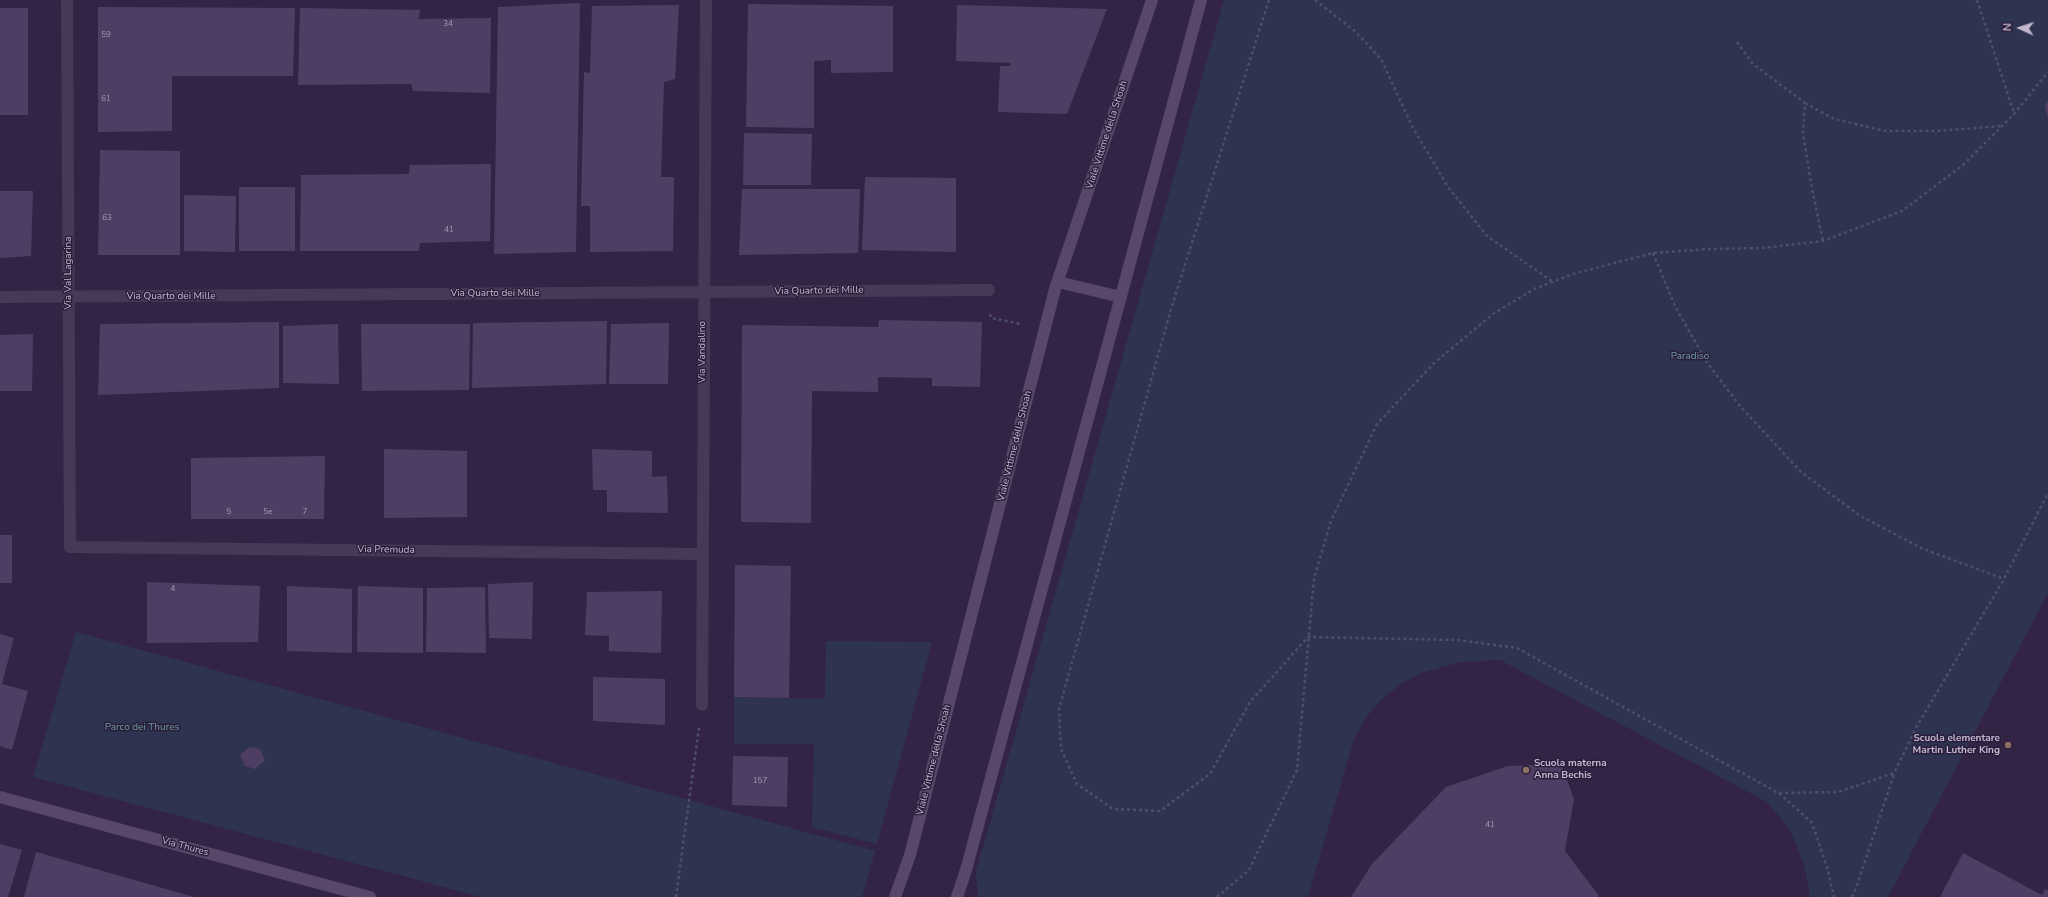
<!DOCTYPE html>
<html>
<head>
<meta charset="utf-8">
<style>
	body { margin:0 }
	#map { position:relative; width:2048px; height:897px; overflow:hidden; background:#332446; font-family:"Nunito Sans",sans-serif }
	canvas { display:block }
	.north { position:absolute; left:2000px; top:8px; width:40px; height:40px; -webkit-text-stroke:3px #2b1e3b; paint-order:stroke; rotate:273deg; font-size:11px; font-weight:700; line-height:16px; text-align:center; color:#c3b7cf }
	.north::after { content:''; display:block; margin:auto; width:14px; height:18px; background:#c3b7cf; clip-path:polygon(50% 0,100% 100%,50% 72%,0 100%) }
</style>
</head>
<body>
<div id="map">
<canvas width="2048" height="897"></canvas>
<div class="north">N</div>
</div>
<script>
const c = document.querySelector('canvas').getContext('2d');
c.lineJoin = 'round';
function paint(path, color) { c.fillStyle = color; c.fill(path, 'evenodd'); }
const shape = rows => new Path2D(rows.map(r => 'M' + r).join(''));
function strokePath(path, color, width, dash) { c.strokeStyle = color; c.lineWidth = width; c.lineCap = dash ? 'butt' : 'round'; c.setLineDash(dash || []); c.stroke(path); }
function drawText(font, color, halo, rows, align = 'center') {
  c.font = font + ' "Nunito Sans",sans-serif'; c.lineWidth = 3; c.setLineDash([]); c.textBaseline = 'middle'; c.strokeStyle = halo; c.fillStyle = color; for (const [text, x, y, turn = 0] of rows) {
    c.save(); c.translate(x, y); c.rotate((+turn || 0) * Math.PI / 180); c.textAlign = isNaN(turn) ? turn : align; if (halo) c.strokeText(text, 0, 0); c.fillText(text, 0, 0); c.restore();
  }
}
paint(shape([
	[1224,0,2048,0,2048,593,1888,897,1810,897,1804,864,1789,828,1767,802,1500,660,1461,662,1421,673,1401,684,1382,699,1368,715,1354,739,1308,897,978,897,976,872],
	[76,632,875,851,862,897,481,897,33,777],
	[826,641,932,642,877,844,812,827,814,744,734,744,734,697,825,699]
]), '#2e3350');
paint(shape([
	[580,3,576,252,494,254,498,7],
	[748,4,893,6,893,72,831,73,831,60,814,61,814,128,746,127],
	[679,5,675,79,664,82,661,177,674,177,673,251,590,252,590,206,581,206,584,72,590,73,592,6],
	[957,5,1107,9,1067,114,998,112,1000,66,1010,66,1011,63,956,61],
	[98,7,295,8,293,76,172,76,172,131,98,132],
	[0,8,28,8,28,115,0,115],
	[300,8,420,10,419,19,491,18,490,93,413,91,411,84,298,85],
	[2048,101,2048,116,2047,116,2045,105],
	[744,133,812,134,811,185,743,185],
	[100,150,180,151,180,255,98,255],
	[491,164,490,241,420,243,419,251,300,251,301,175,409,174,410,165],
	[865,177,956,178,956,252,862,250],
	[239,187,295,187,295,251,239,251],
	[742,189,860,189,858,253,739,255],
	[0,191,33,191,31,256,0,258],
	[184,195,236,196,235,252,184,251],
	[879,320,982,322,980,387,932,386,932,378,878,377,878,392,812,391,811,523,741,522,742,325,878,327],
	[607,321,606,384,472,388,473,323],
	[279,322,279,388,98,395,100,324],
	[669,323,668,384,609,384,611,324],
	[338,324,339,384,283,383,283,326],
	[361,324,470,324,469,390,362,391],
	[33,334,32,391,0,391,0,335],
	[384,449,467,451,467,517,384,518],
	[592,449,652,451,652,477,667,476,668,513,607,512,607,490,593,490],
	[325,456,324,519,191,519,191,458],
	[0,535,12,535,12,583,0,583],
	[735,565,791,566,789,698,734,697],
	[147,582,260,586,258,642,147,643],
	[533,582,532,639,489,638,488,584],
	[287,586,352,589,352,653,287,651],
	[358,586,423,588,423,653,357,652],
	[485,587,486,653,426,652,427,588],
	[662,591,661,653,609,651,609,636,585,635,587,592],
	[0,634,14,638,2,684,28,691,12,750,0,746],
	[593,677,665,679,665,725,593,721],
	[250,747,260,749,265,760,255,769,245,766,240,755],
	[733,756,788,757,787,807,732,805],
	[1561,764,1574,799,1565,851,1599,896,1598,897,1351,897,1372,864,1446,787,1508,766],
	[0,844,22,850,8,897,0,897],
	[36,852,194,897,24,897],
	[1963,853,2042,895,2045,889,2048,890,2048,897,1940,897]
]), '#4f3e64');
strokePath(shape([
	[1269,0,1171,309,1059,709,1061,749,1077,784,1113,809,1160,811,1210,774,1250,702,1308,637,1458,640,1517,648,1778,793,1838,792,1894,773,1917,726,2004,579,2048,493],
	[1315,0,1355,31,1381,59,1413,128,1448,187,1487,236,1553,282],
	[1977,0,2014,113],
	[1737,42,1753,64,1805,103,1803,133,1812,189,1823,241],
	[1805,103,1834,119,1885,131,1937,131,2002,126],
	[1653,253,1675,306,1706,361,1740,406,1801,472,1859,515,1921,548,2004,579],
	[990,314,991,318,1021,324],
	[1779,793,1812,823,1827,867,1834,897],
	[676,897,699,727],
	[1217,897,1249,870,1297,770,1314,578,1331,521,1377,424,1433,364,1493,314,1534,289,1576,273,1653,253,1710,249,1763,248,1823,241,1902,211,1963,165,2014,114,2048,72],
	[1852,897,1856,888,1894,774]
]), '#4d4e6a', 2.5, [3, 3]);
strokePath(shape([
	[67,0,70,547,702,554],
	[0,297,989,290],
	[702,705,706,0]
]), '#463956', 12);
strokePath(shape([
	[1058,282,1121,297],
	[0,797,370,897],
	[895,897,910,855,1055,289,1152,0],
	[957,897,966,870,1201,0]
]), '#584769', 12);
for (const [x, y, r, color] of [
	[2008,745,4,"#8d6e63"],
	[1526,770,4,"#8d6e63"]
]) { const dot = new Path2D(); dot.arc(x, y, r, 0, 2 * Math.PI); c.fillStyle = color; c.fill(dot); strokePath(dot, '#2b1e3b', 1.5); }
drawText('8px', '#a699b4', null, [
	["34",448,24],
	["59",106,35],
	["61",106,99],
	["63",107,218],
	["41",449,230],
	["5",229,512],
	["5e",268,512],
	["7",305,512],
	["4",173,589],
	["157",760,781],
	["41",1490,825]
]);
drawText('10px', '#c3b7cf', '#2b1e3b', [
	["Viale Vittime della Shoah",1107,135,-72],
	["Via Val Lagarina",69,273,-90],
	["Via Quarto dei Mille",819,291,-1],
	["Via Quarto dei Mille",495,294],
	["Via Quarto dei Mille",171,297],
	["Via Vandalino",703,352,-90],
	["Viale Vittime della Shoah",1015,446,-76],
	["Via Premuda",386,550,1],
	["Viale Vittime della Shoah",934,760,-76],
	["Via Thures",185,847,15]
]);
drawText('10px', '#6c9da2', '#2b1e3b', [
	["Paradiso",1690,357],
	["Parco dei Thures",142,728]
]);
drawText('bold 10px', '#c3b7cf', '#2b1e3b', [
	["Scuola elementare",2000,739],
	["Martin Luther King",2000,751],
	["Scuola materna",1534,764,"left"],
	["Anna Bechis",1534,776,"left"]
], 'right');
</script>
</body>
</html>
